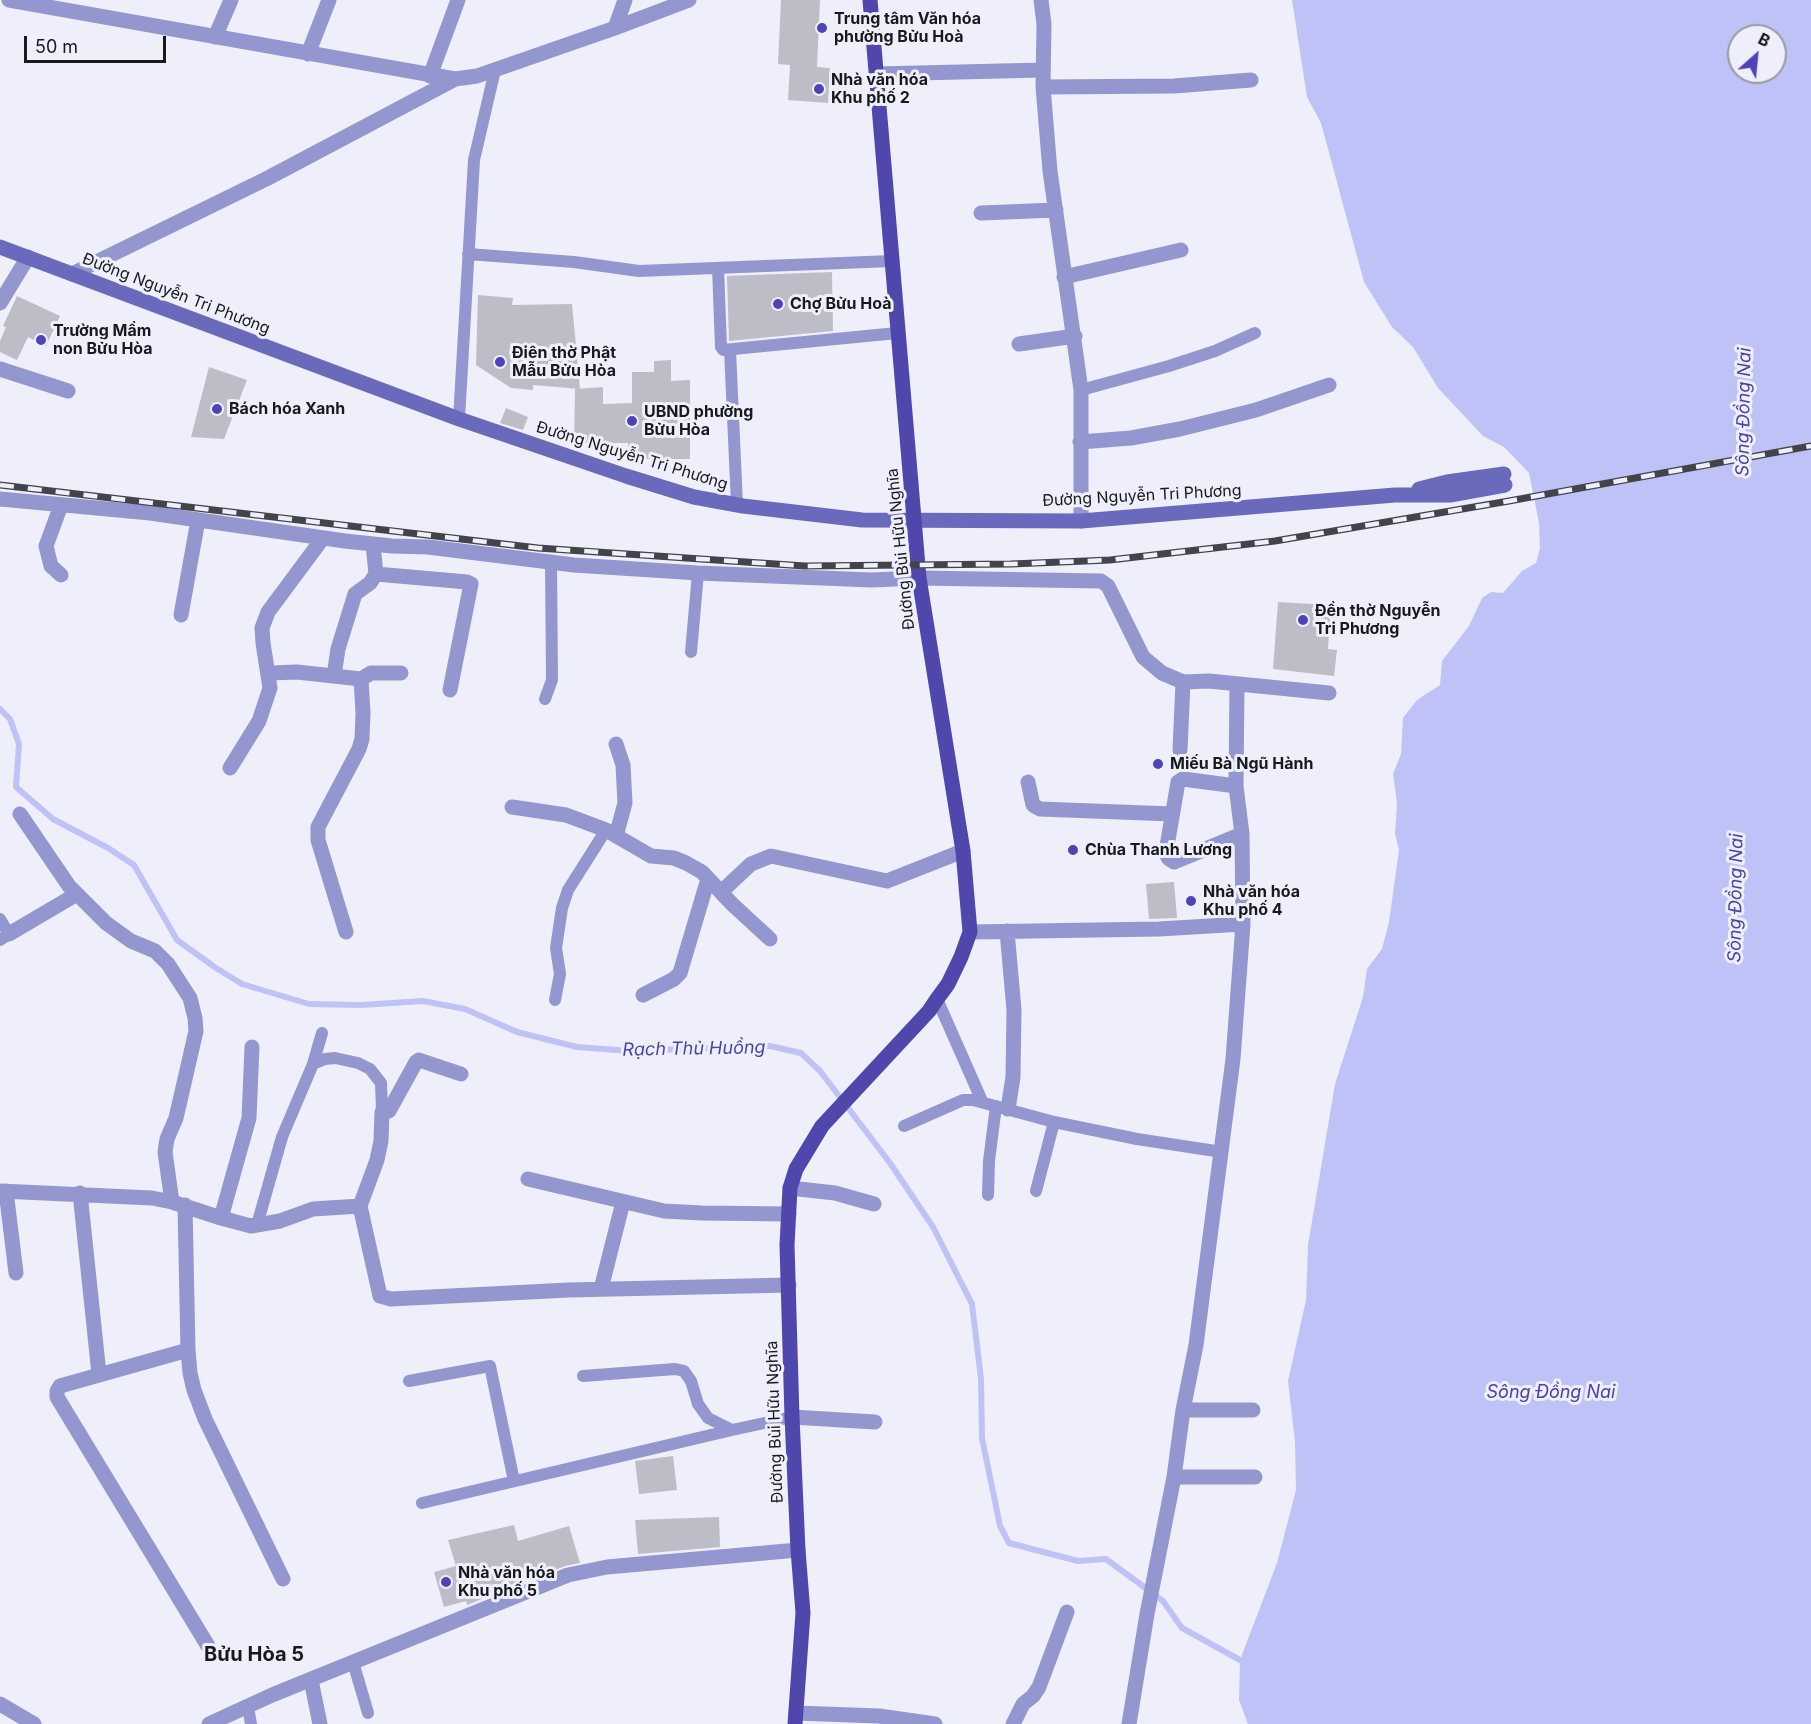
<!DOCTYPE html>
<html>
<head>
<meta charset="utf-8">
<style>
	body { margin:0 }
	#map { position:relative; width:1811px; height:1724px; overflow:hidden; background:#eeeffa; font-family:Inter,sans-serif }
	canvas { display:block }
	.north { position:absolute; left:1727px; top:24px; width:60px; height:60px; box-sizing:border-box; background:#eeeffa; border:2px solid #9899a1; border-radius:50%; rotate:27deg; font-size:16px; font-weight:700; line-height:24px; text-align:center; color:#18191c }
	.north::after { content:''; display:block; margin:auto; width:21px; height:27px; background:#5043ba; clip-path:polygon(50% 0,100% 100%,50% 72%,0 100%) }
	.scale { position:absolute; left:24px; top:36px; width:142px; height:27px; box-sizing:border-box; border:3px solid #18191c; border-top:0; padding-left:8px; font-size:18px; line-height:21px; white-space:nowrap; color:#18191c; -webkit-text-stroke:4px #eeeffa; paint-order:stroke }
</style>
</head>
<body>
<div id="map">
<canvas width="1811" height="1724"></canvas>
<div class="north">B</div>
<div class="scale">50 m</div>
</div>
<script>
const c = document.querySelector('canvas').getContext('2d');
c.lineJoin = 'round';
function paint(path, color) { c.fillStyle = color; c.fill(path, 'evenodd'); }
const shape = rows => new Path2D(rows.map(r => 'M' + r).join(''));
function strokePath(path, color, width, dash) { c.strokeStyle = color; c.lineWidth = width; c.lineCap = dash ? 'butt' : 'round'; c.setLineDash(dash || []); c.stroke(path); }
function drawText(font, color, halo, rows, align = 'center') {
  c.font = font + ' Inter,sans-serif'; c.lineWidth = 6; c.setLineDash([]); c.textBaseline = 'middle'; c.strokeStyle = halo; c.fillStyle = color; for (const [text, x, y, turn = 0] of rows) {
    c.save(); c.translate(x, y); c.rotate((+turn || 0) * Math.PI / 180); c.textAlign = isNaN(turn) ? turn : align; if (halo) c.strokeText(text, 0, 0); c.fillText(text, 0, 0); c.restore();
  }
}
paint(shape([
	[1292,0,1811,0,1811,1724,1248,1724,1239,1700,1240,1660,1277,1563,1296,1490,1295,1442,1288,1381,1306,1300,1308,1245,1335,1084,1363,997,1367,969,1382,949,1389,922,1399,850,1395,834,1397,804,1393,774,1401,754,1403,718,1417,700,1440,685,1442,661,1469,626,1482,598,1491,592,1503,593,1522,571,1536,563,1540,548,1539,523,1529,473,1504,447,1483,436,1438,388,1413,347,1392,327,1364,282,1321,123,1307,97],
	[1739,36,1775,36,1775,72,1739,72]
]), '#bfc2f7');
strokePath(shape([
	[0,709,10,719,19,744,16,787,53,819,108,848,134,865,177,940,216,968,242,984,309,1004,361,1005,423,1001,465,1009,517,1032,577,1047,630,1051,770,1046,801,1053,820,1071,890,1163,933,1227,972,1304,981,1379,982,1438,1000,1526,1009,1543,1078,1561,1106,1559,1163,1601,1182,1628,1240,1660]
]), '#bfc2f7', 6);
paint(shape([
	[781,0,820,0,817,67,830,68,828,103,788,100,790,65,778,64],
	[832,272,833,331,729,341,727,276],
	[478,295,513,298,512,305,572,304,580,389,533,385,533,390,511,388,476,365],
	[17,296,60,316,46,346,28,337,17,360,0,352,0,341,6,327,3,326],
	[671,360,671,381,690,380,690,459,639,459,639,454,628,454,628,443,574,443,575,389,603,387,603,404,632,403,632,372,654,372,654,361],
	[209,367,247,380,224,439,191,437],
	[506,408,528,417,523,430,500,423],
	[1278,602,1331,605,1328,649,1337,650,1334,676,1273,669],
	[1174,882,1177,918,1149,919,1146,884],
	[673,1456,677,1490,639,1494,635,1461],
	[719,1517,720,1547,638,1554,635,1520],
	[514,1525,518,1541,569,1526,580,1563,565,1566,467,1605,466,1601,444,1607,434,1572,456,1566,448,1540]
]), '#bcbdc7');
strokePath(shape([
	[468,254,574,262,639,271,892,261],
	[718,268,721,347,723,350,897,333],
	[730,350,737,505],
	[1081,390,1169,366,1215,351,1255,333],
	[459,419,474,160,495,70],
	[691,652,698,573],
	[545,699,552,680,551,562],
	[0,919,9,934,0,940],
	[937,999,982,1101],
	[555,1000,560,974,556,948,562,908,568,890,606,830],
	[313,1064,325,1059,335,1058,358,1063,370,1069,381,1083,382,1112],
	[904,1126,963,1100,973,1100,1054,1122,1137,1139,1222,1152],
	[1036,1191,1054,1122],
	[988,1195,989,1161,996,1106],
	[257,1225,282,1137,313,1064,322,1033],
	[583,1376,675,1369,684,1371,691,1381,698,1404,708,1418,732,1430,792,1417],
	[409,1381,490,1366,514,1481],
	[422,1503,732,1430],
	[353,1662,368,1713],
	[248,1707,251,1724]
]), '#9497cf', 12);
strokePath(shape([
	[9,0,455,79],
	[1041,0,1044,24,1043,87,1050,171,1081,390,1081,521],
	[615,28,625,0],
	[215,37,231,0],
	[308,54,329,0],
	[876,74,1043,70],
	[430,76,458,0],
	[1043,87,1174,86,1251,80],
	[981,213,1056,210],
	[72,274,268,178,455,79,477,76,615,28,689,0],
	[1064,277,1181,250],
	[0,303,28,257],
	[1019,344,1075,336],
	[0,369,68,391],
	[1080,442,1131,438,1180,429,1256,410,1329,385],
	[0,499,150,513,345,541,392,546,428,547,574,565,698,573,871,580,919,578,1101,581,1108,586,1143,657,1162,673,1183,682,1209,681,1329,693],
	[376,574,467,582,471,584,450,690],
	[61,575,51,566,46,546,61,505],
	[181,615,198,520],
	[269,673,297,672,361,679],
	[334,676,338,649,355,594,370,583,376,574,373,544],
	[1180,750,1183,682],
	[230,768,259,721,270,688,263,643,262,628,268,612,323,538],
	[1028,782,1033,805,1040,809,1172,814],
	[1236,786,1183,779,1178,782,1166,852,1168,858,1174,862,1242,834],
	[512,807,566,815,606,830,651,856,674,858,686,863,702,872,732,904,770,939],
	[20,814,69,886,106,923,131,941,155,951,168,964,190,998,195,1018,196,1031,176,1118,167,1139,165,1152,172,1202],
	[616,836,625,803,623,765,616,744],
	[721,892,751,864,771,856,887,881,963,851],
	[1007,931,1014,1010,1013,1077,1008,1109],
	[346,932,318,840,318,827,359,749,362,739,363,713,361,679,371,673,401,673],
	[970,932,1159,929,1243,924],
	[9,934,77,894],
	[643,995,674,979,680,973,708,879],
	[461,1074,419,1060,416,1062,389,1111,382,1112,381,1141,377,1160,360,1206,380,1296,391,1299,569,1290,789,1285],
	[528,1179,664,1211,702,1213,789,1214],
	[790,1188,835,1193,874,1204],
	[0,1191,152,1198,172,1202,221,1218,251,1226,280,1221,313,1209,360,1206],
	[6,1191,16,1273],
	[80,1193,99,1374],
	[185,1205,188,1350,190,1373,194,1390,205,1419,283,1579],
	[221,1218,249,1118,252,1047],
	[601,1289,623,1202],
	[188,1350,60,1386,57,1391,57,1397,208,1646],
	[1183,1410,1253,1410],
	[792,1417,875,1422],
	[1174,1477,1255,1477],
	[311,1680,320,1724],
	[0,1704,34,1724],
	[796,1713,879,1716,935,1724],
	[209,1724,272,1695,568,1575,607,1567,798,1550],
	[1013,1724,1023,1704,1033,1696,1039,1687,1067,1612],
	[1129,1724,1147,1614,1174,1477,1183,1410,1196,1345,1233,1059,1243,924,1242,834,1236,786,1237,684]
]), '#9497cf', 15);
strokePath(shape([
	[0,247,459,419,626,476,694,497,743,506,862,520,1081,521,1395,495,1450,495,1505,485],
	[1419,489,1447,482,1504,474]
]), '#6a6abc', 15);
strokePath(shape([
	[795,1724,803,1613,798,1550,792,1417,787,1245,790,1188,796,1169,822,1126,929,1011,937,999,948,984,961,957,970,932,963,851,919,578,870,0]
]), '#4f47ac', 15);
const rail = shape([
	[0,485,538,548,805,566,1011,564,1110,560,1275,541,1509,501,1811,446]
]);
strokePath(rail, '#434449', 7);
strokePath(rail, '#eeeffa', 4.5, [14]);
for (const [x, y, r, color] of [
	[822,28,6,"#5043ba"],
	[819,89,6,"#5043ba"],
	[778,304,6,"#5043ba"],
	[41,340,6,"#5043ba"],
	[500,362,6,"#5043ba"],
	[217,409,6,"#5043ba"],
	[632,421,6,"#5043ba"],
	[1303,620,6,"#5043ba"],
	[1158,764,6,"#5043ba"],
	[1073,850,6,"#5043ba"],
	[1191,901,6,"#5043ba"],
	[446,1582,6,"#5043ba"]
]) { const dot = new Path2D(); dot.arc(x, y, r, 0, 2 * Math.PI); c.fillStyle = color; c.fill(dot); strokePath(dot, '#eeeffa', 2); }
drawText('bold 16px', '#18191c', '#eeeffa', [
	["Trung tâm Văn hóa",834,19],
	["phường Bửu Hoà",834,37],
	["Nhà văn hóa",831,80],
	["Khu phố 2",831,98],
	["Chợ Bửu Hoà",790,304],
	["Trường Mầm",53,331],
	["non Bửu Hòa",53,349],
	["Điện thờ Phật",512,353],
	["Mẫu Bửu Hòa",512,371],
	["Bách hóa Xanh",229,409],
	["UBND phường",644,412],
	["Bửu Hòa",644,430],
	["Đền thờ Nguyễn",1315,611],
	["Tri Phương",1315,629],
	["Miếu Bà Ngũ Hành",1170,764],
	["Chùa Thanh Lương",1085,850],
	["Nhà văn hóa",1203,892],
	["Khu phố 4",1203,910],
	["Nhà văn hóa",458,1573],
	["Khu phố 5",458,1591]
], 'left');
drawText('16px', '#18191c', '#eeeffa', [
	["Đường Nguyễn Tri Phương",176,294,21],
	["Đường Nguyễn Tri Phương",632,456,17],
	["Đường Nguyễn Tri Phương",1142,496,-3],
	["Đường Bùi Hữu Nghĩa",901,549,-96],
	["Đường Bùi Hữu Nghĩa",775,1422,-92]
]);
drawText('italic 18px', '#4b43a5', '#eeeffa', [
	["Sông Đồng Nai",1744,412,-89],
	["Sông Đồng Nai",1736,898,-89],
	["Rạch Thủ Huồng",694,1049,-1],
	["Sông Đồng Nai",1551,1393]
]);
drawText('bold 20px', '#18191c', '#eeeffa', [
	["Bửu Hòa 5",254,1655]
]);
</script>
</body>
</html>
